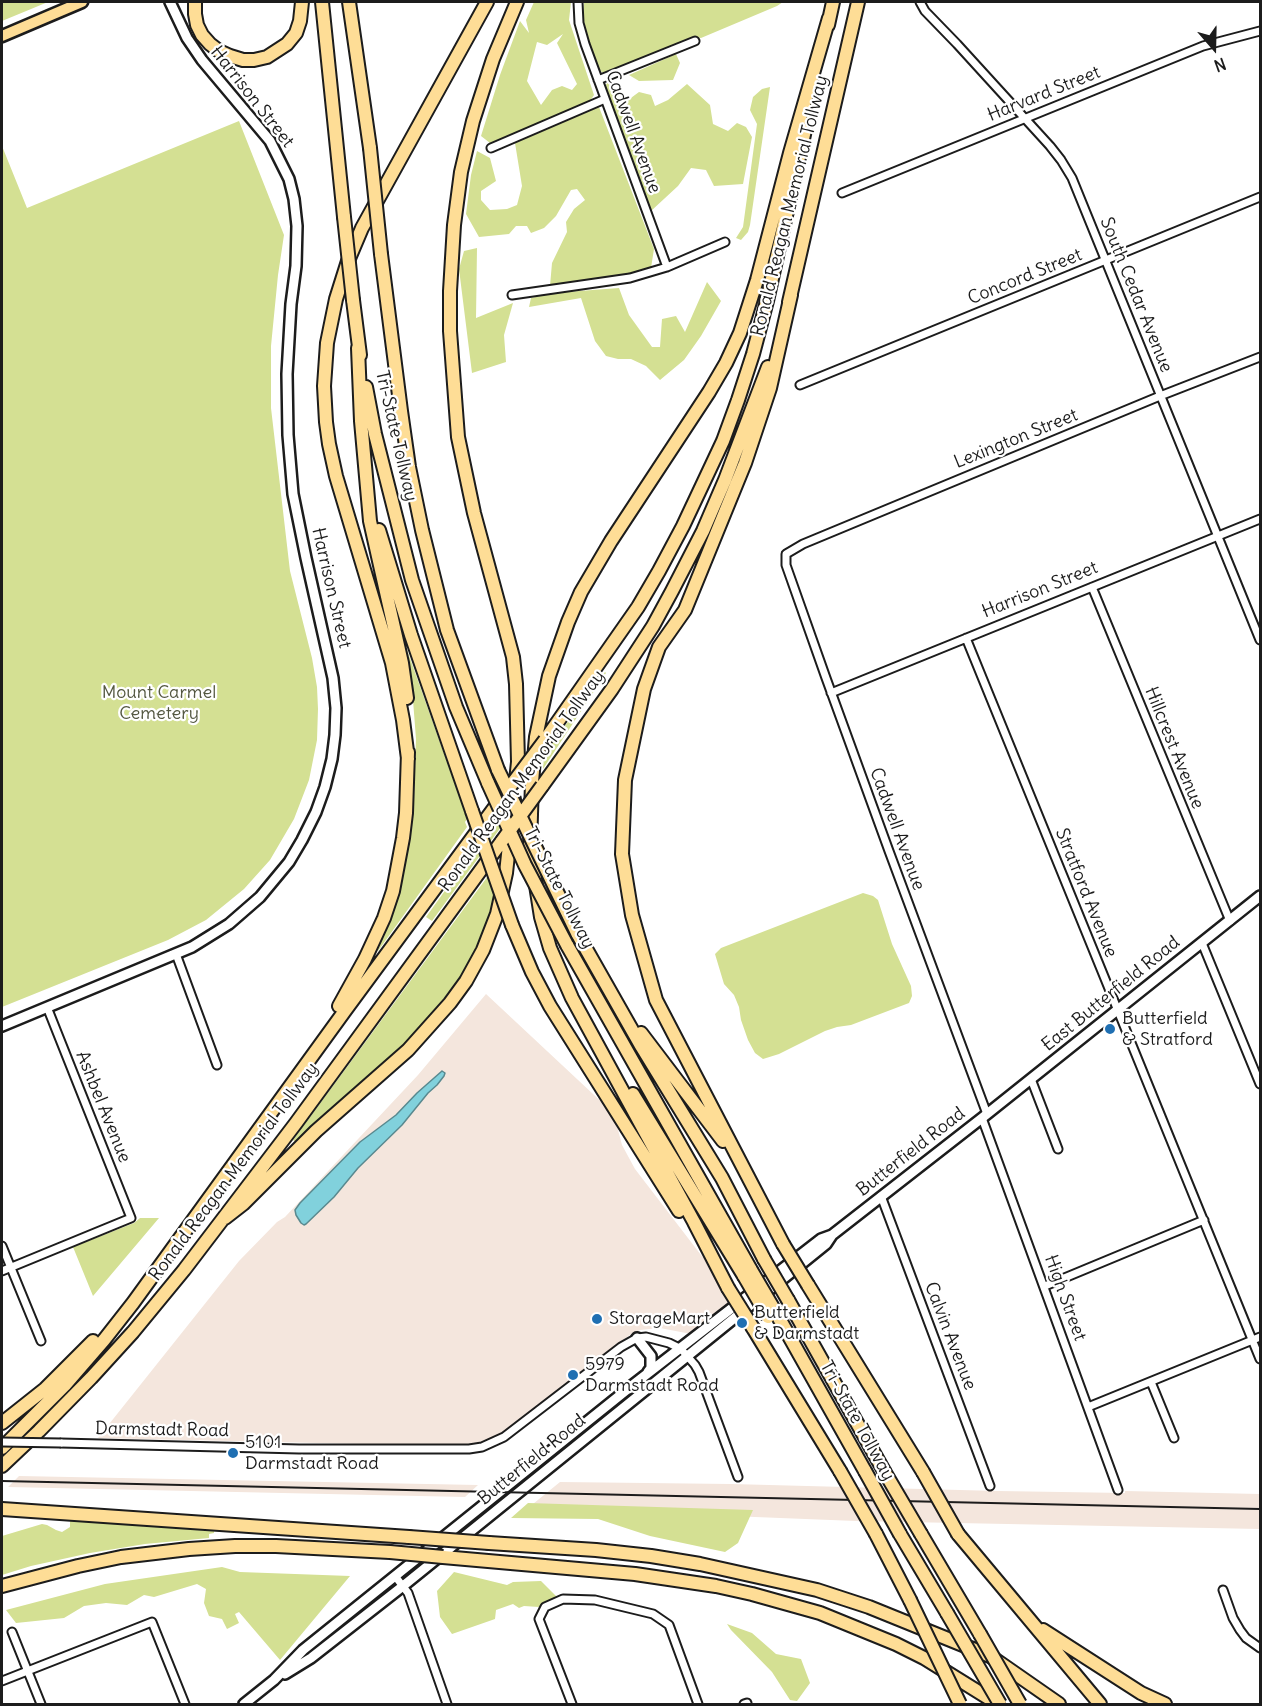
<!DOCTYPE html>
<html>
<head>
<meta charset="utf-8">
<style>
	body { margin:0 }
	#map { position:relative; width:1262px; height:1706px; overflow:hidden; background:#fff; font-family:Delius,sans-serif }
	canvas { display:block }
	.frame { position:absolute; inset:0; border:3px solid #1c1c1c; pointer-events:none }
	.north { position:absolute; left:1184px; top:18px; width:60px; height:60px; -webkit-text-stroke:4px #fff; paint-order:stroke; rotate:160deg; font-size:16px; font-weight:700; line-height:24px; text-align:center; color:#1c1c1c }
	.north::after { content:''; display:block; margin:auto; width:21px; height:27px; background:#1c1c1c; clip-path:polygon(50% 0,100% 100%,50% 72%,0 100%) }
</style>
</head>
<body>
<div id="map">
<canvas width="1262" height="1706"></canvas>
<div class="frame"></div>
<div class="north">N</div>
</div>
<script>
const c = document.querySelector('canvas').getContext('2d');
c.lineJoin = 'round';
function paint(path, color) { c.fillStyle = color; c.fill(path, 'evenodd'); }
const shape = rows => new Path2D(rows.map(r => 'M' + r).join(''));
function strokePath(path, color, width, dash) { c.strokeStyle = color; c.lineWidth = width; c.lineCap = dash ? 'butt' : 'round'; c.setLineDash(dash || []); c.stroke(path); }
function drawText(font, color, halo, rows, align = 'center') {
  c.font = font + ' Delius,sans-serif'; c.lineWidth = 4.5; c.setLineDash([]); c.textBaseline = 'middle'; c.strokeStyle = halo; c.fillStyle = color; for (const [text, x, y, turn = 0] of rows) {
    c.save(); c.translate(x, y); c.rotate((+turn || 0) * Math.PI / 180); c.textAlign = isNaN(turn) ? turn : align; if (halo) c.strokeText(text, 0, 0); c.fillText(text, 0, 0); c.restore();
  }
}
paint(shape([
	[486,994,608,1108,617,1126,622,1145,635,1169,701,1255,737,1297,691,1333,686,1333,660,1328,640,1330,631,1334,510,1429,501,1435,479,1444,450,1446,98,1438,239,1261,277,1222,285,1217,418,1075],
	[19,1476,478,1485,465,1497,8,1487],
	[560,1482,731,1484,998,1491,1125,1493,1125,1491,1260,1494,1260,1529,856,1521,528,1508]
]), '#f4e6dd');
paint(shape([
	[2,2,48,2,2,21],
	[534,2,571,2,569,20,594,95,590,101,490,143,481,136,500,75,520,21,529,33,526,20],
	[563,34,557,43,577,84,572,90,562,86,552,90,541,105,527,81,537,42,547,45],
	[584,2,783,2,777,6,701,38,694,37,603,73,598,69,587,39,583,15],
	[676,54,680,63,673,80,639,81,629,75],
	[609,81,613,85,620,106,639,92,651,95,655,106,668,100,687,84,710,105,713,124,728,131,737,123,746,127,752,137,743,184,714,186,706,170,691,168,678,186,651,211,604,87],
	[770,87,750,225,748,232,741,240,736,238,743,227,757,124,750,110,753,97,762,89],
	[599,107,654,249,651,268,627,276,550,286,552,263,567,232,566,222,574,209,585,200,577,189,571,190,556,216,544,228,531,233,527,226,516,226,509,234,479,237,466,214,471,175,477,151,490,158,496,181,481,191,481,200,490,210,507,209,517,205,522,186,515,143],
	[239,121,284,235,278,275,271,346,271,408,290,571,312,658,317,687,318,709,317,740,309,780,294,819,270,860,244,889,206,920,168,940,2,1007,2,146,27,208],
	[477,248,476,318,513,303,504,335,506,362,472,373,459,269,464,251],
	[707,282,721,301,701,336,684,360,660,380,646,366,631,359,618,359,606,356,595,341,581,298,529,307,531,298,553,293,619,288,629,315,652,347,660,347,662,319,676,316,685,332],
	[406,647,463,807,467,819,465,822,467,827,378,951,377,950,403,870,409,838,414,798,416,739,413,700,405,648],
	[605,672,606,673,543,769,544,754],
	[506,806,504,823,432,921,426,917],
	[488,876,495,901,475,951,453,989,438,1009,411,1039,341,1100,297,1143,293,1140],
	[863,893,873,896,878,900,892,944,911,986,912,996,909,1003,851,1025,837,1027,825,1031,779,1054,763,1059,755,1053,748,1040,741,1020,739,1007,734,995,724,984,715,954,721,948],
	[140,1218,159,1218,93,1296,73,1247,134,1223],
	[528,1503,753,1510,738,1543,725,1552,650,1536,598,1519,511,1518],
	[70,1521,214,1531,214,1533,209,1534,209,1538,145,1544,90,1553,31,1566,2,1575,2,1536,42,1524,47,1525,56,1530,62,1532,70,1527],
	[222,1567,240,1572,350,1576,280,1660,239,1612,235,1614,239,1623,227,1629,222,1619,209,1616,204,1603,206,1589,197,1584,154,1597,144,1595,127,1605,106,1603,84,1606,64,1618,16,1623,6,1610,105,1584],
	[454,1572,507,1585,513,1582,541,1581,558,1598,539,1607,524,1606,519,1608,513,1604,496,1610,495,1619,452,1634,440,1617,437,1591],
	[727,1624,752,1633,776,1654,801,1659,810,1683,797,1701,790,1700,772,1672,731,1630]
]), '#d4e093');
const water = shape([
	[442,1071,445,1073,444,1076,437,1085,428,1093,402,1125,358,1168,334,1197,306,1224,304,1225,301,1223,296,1215,295,1210,300,1203,360,1142,396,1115,417,1093,442,1071]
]);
paint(water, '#81d1dc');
strokePath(water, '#59898f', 1.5);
const minor = shape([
	[578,2,579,23,585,44,667,267],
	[920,2,925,11,957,44,1050,146,1061,160,1072,178,1260,640],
	[598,80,695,41],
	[491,148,605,99],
	[842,193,1203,46,1260,31],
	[512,295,630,278,667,267,725,242],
	[800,385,1260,197],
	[1092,587,1230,921],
	[966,638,1260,1359],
	[831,693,1260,519],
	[1202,943,1260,1084],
	[176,954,217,1065],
	[1031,1079,1058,1149],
	[987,1114,889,851,826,678,786,565,786,554,803,544,1160,396,1260,357],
	[982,1118,1118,1490],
	[881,1196,990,1486],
	[2,1246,41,1341],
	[2,1271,131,1218,47,1007],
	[1045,1286,1204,1220],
	[1151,1382,1174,1438],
	[1088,1407,1260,1337],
	[61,1443,299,1449,469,1449,482,1447,504,1437,621,1347,637,1338,646,1337,669,1343,681,1349,695,1365,699,1372,738,1477],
	[395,1576,408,1593,447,1704],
	[1223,1590,1233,1618,1240,1630,1246,1638,1260,1648],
	[12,1632,41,1704],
	[2,1681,152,1622,185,1704],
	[572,1704,539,1619,545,1607,563,1599,595,1600,653,1614,669,1625,698,1704],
	[744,1704,747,1703]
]);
const secondary = shape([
	[2,1026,192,947,229,924,260,897,289,862,302,840,316,812,325,787,332,759,335,735,336,708,333,678,306,558,293,494,288,435,287,374,291,304,296,266,297,226,294,199,289,179,270,141,202,60,187,38,170,2],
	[637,1338,651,1356,651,1368,648,1372],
	[285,1674,311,1658,403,1586,826,1244,832,1235],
	[244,1704,274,1680,303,1650,634,1384,821,1239,832,1235,982,1118,1260,896]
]);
const primary = shape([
	[2,36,82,2]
]);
const motorway = shape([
	[195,2,195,14,197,25,202,35,210,44,219,51,230,56,243,60,254,60,267,57,287,44,296,33,300,21,302,2],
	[322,2,344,217],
	[349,2,370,148],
	[828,25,833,2],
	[381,254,401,411,409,467,422,530,447,630,498,770],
	[353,300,360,355],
	[789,302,858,2],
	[358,348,361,421,370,521,402,663,407,698],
	[366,387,375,434,412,580,456,707,488,783],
	[379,530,411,635,472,811],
	[545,740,638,607,659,571,683,526,723,441,738,400,753,354,767,301,805,130],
	[408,759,403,720,392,663,336,476,329,444,326,422,324,386,327,343,336,299,348,261,362,228,487,2],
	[516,781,518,762,516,684,513,657,474,513,458,437,450,331,450,291,454,225,461,172,473,121,493,59,517,2],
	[542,786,612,689,653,626,672,591,703,531,725,480,768,367],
	[512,925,532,972,550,1006,679,1211],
	[577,933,640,1044,722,1178,764,1259],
	[567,945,751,1270],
	[339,1006,365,959,384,918,393,891,403,838,406,813,408,752],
	[641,1033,723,1141],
	[633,1094,744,1276],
	[225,1218,243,1204,316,1131,408,1050,450,1003,466,981,483,950,497,914,506,873,514,799],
	[783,1244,656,1000,632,915,622,854,625,780,644,689,659,647,685,610,745,463,770,388,791,295],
	[808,1285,923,1472],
	[728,1288,694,1222,572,998,550,948,541,917,530,847,532,782,536,737,549,676,568,622,581,592,611,541,709,392,726,363,740,333,757,280,790,153,829,18],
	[788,1300,884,1471],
	[775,1311,865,1471],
	[753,1328,840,1471],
	[2,1423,45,1389,93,1341],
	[2,1448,65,1385,104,1340,133,1303,344,1012,509,788],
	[2,1466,39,1431,91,1378,133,1332,184,1270,296,1123,502,841],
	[2,1509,409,1537],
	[876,1534,910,1600],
	[900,1534,947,1613],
	[921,1534,980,1634],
	[958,1534,1100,1704],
	[489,1543,596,1550,651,1556,700,1564,817,1590,869,1607,990,1656,1059,1704],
	[443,1557,635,1574,716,1586,752,1594,820,1613,896,1644,924,1658,998,1704],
	[2,1586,78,1566,121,1557,189,1549,235,1546,276,1546,390,1552],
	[1043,1630,1141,1693,1165,1704]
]);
strokePath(minor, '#1c1c1c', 11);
strokePath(secondary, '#1c1c1c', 14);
strokePath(primary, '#1c1c1c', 15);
strokePath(motorway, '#1c1c1c', 16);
strokePath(minor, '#fff', 7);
strokePath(secondary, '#fff', 9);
strokePath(primary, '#fedd96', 10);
strokePath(motorway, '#fedd96', 12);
strokePath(shape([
	[2,1481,1260,1509]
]), '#1c1c1c', 2);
const minorBridge = shape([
	[2,1442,61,1443]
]);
const motorwayBridge = shape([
	[370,148,381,254],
	[344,217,353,300],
	[498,770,577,933],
	[488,783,525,865,567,945],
	[509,788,545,740],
	[472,811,512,925],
	[502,841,542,786],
	[783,1244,808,1285],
	[764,1259,788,1300],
	[751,1270,775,1311],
	[744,1276,768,1317],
	[728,1288,753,1328],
	[840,1471,876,1534],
	[865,1471,900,1534],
	[884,1471,921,1534],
	[923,1472,958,1534],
	[409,1537,489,1543],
	[390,1552,443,1557],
	[910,1600,960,1704],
	[947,1613,1000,1704],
	[980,1634,1020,1704]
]);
strokePath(minorBridge, '#1c1c1c', 11, []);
strokePath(motorwayBridge, '#1c1c1c', 16, []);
strokePath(minorBridge, '#fff', 7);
strokePath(motorwayBridge, '#fedd96', 12);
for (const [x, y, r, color] of [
	[1110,1029,6,"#1f6fb2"],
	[597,1319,6,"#1f6fb2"],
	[742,1323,6,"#1f6fb2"],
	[573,1375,6,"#1f6fb2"],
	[233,1453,6,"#1f6fb2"]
]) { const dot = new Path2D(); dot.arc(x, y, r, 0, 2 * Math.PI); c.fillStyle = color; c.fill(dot); strokePath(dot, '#fff', 2); }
drawText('18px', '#1c1c1c', '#fff', [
	["Harvard Street",1044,94,-22],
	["Harrison Street",252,97,52],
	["Cadwell Avenue",633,132,70],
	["Ronald Reagan Memorial Tollway",790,206,-76],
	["Concord Street",1025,277,-22],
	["South Cedar Avenue",1136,295,68],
	["Tri-State Tollway",396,436,77],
	["Lexington Street",1016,439,-22],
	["Harrison Street",331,588,77],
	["Harrison Street",1040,590,-22],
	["Hillcrest Avenue",1174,748,68],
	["Ronald Reagan Memorial Tollway",522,781,-54],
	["Cadwell Avenue",897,829,70],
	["Tri-State Tollway",559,888,63],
	["Stratford Avenue",1086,893,68],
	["East Butterfield Road",1111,994,-39],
	["Ashbel Avenue",103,1107,68],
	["Butterfield Road",911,1152,-38],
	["Ronald Reagan Memorial Tollway",234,1172,-53],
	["High Street",1065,1298,70],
	["Calvin Avenue",950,1336,69],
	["Tri-State Tollway",857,1421,61],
	["Darmstadt Road",162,1430,1],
	["Butterfield Road",532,1460,-39]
]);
drawText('18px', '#535740', '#fff', [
	["Mount Carmel",159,693],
	["Cemetery",159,714]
]);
drawText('18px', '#1c1c1c', '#fff', [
	["Butterfield",1122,1019],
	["& Stratford",1122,1040],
	["Butterfield",754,1313],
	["& Darmstadt",754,1334],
	["StorageMart",609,1319],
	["5979",585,1365],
	["Darmstadt Road",585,1386],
	["5101",245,1443],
	["Darmstadt Road",245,1464]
], 'left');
</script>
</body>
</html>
